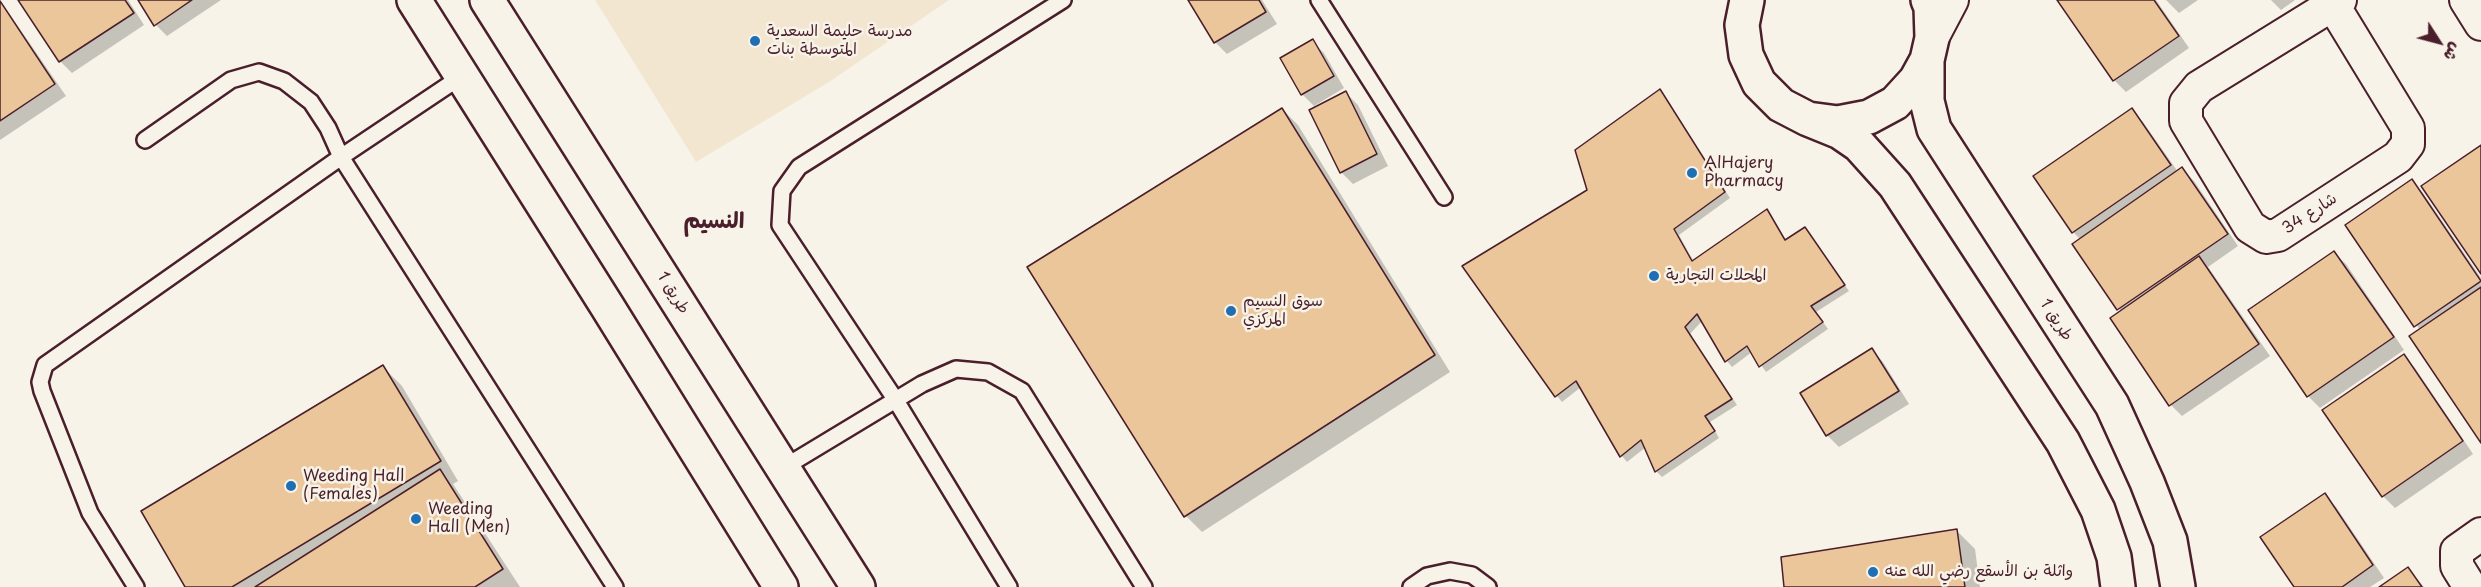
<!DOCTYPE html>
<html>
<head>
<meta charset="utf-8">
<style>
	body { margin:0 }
	#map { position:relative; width:2481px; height:587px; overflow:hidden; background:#f7f3e8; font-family:"Playpen Sans","Playpen Sans Arabic",sans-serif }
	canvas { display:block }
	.north { position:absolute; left:2409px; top:12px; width:60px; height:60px; -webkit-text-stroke:4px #f7f3e8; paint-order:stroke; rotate:126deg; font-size:16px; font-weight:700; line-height:24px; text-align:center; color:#4a1f2b }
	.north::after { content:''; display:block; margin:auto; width:21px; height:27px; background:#4a1f2b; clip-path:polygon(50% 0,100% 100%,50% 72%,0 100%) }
</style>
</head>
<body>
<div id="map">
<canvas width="2481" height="587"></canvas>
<div class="north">ش</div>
</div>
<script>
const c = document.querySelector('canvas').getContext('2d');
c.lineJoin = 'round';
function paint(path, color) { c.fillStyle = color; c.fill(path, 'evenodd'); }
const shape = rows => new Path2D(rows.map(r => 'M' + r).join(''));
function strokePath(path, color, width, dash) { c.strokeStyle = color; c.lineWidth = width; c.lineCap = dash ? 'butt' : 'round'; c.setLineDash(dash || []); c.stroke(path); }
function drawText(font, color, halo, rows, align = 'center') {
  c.font = font + ' "Playpen Sans","Playpen Sans Arabic",sans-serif'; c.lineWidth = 5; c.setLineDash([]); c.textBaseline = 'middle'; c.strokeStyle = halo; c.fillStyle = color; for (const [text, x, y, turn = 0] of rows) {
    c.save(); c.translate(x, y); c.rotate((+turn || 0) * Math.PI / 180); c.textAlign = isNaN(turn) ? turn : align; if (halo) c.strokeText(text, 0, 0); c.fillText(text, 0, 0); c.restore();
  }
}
paint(shape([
	[595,0,949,0,829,82,696,162]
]), '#f3e6d1');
paint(shape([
	[0,0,66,96,0,140],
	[19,0,128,0,144,25,72,73,60,61],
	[139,0,221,0,167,36,156,25],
	[1189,0,1262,0,1277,24,1227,54,1215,42],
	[2059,0,2156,0,2189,48,2126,92,2114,80],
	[2166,0,2198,0,2179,13],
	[2271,0,2295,0,2281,10],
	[1312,41,1324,53,1344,88,1314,106,1302,94],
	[1660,91,1730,198,1679,235,1694,262,1767,211,1786,241,1805,229,1849,291,1816,312,1828,329,1766,372,1752,352,1732,367,1727,361,1703,320,1690,334,1737,405,1710,422,1719,438,1662,477,1656,471,1646,447,1627,462,1622,456,1581,387,1562,402,1557,396,1465,267,1589,191],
	[1346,93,1358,105,1388,166,1353,184,1341,172],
	[1282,109,1298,125,1450,372,1202,532,1186,516],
	[2131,110,2143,122,2178,172,2182,169,2194,181,2238,246,2208,267,2270,356,2182,416,2171,405,2121,312,2081,240,2073,232],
	[2411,181,2423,193,2481,278,2481,440,2420,330,2347,225],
	[2334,253,2346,264,2404,350,2320,408,2308,396,2250,310],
	[1872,350,1883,362,1909,404,1839,447,1827,435],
	[2404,356,2415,368,2473,454,2395,508,2383,496],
	[383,367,402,386,458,481,453,484,520,587,187,587],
	[2324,495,2336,507,2384,578,2370,587,2296,587],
	[1956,530,1975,549,1980,587,1786,587],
	[2408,569,2424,587,2382,587]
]), '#0003');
const building = shape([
	[18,0,125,0,134,13,59,62,18,0],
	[138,0,192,0,154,26,138,0],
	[1188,0,1259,0,1266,12,1214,43,1188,0],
	[2057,0,2154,0,2179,36,2113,81,2057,0],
	[0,1,55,84,0,121,0,1],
	[1313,39,1334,76,1301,95,1280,58,1313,39],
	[1660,89,1725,192,1674,229,1692,261,1767,209,1785,240,1805,227,1845,285,1811,306,1823,322,1759,367,1747,346,1725,362,1697,314,1685,327,1732,399,1705,416,1715,431,1655,472,1641,440,1620,457,1576,381,1555,397,1462,266,1587,190,1575,150,1660,89],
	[1346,91,1377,154,1340,173,1309,110,1346,91],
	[1282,108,1435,355,1184,517,1027,267,1282,108],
	[2132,108,2171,165,2072,233,2033,176,2132,108],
	[2481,145,2481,274,2421,186,2481,145],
	[2182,167,2228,234,2117,310,2072,244,2182,167],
	[2412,179,2481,281,2414,327,2345,225,2412,179],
	[2334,251,2394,337,2307,397,2248,310,2334,251],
	[2199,256,2259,344,2169,406,2110,318,2199,256],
	[2481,287,2481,443,2409,336,2481,287],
	[1872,348,1899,391,1826,436,1800,393,1872,348],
	[2404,354,2463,441,2382,497,2322,410,2404,354],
	[383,365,441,461,232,587,185,587,141,511,383,365],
	[440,469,503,569,475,587,255,587,440,469],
	[2325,493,2373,565,2342,587,2294,587,2260,537,2325,493],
	[1957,529,1965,587,1784,587,1781,557,1957,529],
	[2408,567,2422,587,2379,587,2408,567]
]);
paint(building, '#ebc69b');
strokePath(building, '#4a1f2b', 1.5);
const service = shape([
	[1319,0,1444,197],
	[145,140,231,80,259,72,284,81,311,102,328,128,341,157,615,587],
	[783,468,922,384,956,369,988,372,1022,391,1144,587],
	[136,587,90,513,42,391,40,382,45,365,341,157,462,76],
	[1009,587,895,399,780,225,782,191,799,167,1063,0],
	[1411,587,1427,576,1450,571,1472,575,1488,587]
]);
const minor = shape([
	[2466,0,2481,24],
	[2333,5,2408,128,2408,144,2398,157,2278,235,2266,237,2250,227,2186,121,2186,103,2199,87,2340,0],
	[1932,38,1952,0],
	[2470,587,2457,566,2457,551,2481,534]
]);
const tertiary = shape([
	[414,0,607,306,781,587],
	[487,0,858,587],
	[1747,0,1742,25,1746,55,1759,83,1781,105,1808,119,1838,123,1869,117,1895,103,1916,80,1927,60,1932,38,1931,7,1928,0],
	[1927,60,1927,101,1934,129,2112,405,2147,482,2170,541,2178,587],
	[1808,119,1840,132,1859,145,1895,185,2063,442,2098,510,2114,557,2118,587]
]);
strokePath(service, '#4a1f2b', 20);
strokePath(minor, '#4a1f2b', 36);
strokePath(tertiary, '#4a1f2b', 38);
strokePath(service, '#f7f3e8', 15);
strokePath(minor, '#f7f3e8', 32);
strokePath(tertiary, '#f7f3e8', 33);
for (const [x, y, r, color] of [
	[755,41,6,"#1f6fb2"],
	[1692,173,6,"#1f6fb2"],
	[1654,276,6,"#1f6fb2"],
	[1231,311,6,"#1f6fb2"],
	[291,486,6,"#1f6fb2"],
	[416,519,6,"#1f6fb2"],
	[1873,572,6,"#1f6fb2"]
]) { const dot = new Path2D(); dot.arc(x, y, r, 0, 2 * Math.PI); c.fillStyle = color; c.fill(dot); strokePath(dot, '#f7f3e8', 2); }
drawText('16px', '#4a1f2b', '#f7f3e8', [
	["مدرسة حليمة السعدية",767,32],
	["المتوسطة بنات",767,50],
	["AlHajery",1704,164],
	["Pharmacy",1704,182],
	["المحلات التجارية",1666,276],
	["سوق النسيم",1243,302],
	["المركزي",1243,320],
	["Weeding Hall",303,477],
	["(Females)",303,495],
	["Weeding",428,510],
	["Hall (Men)",428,528],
	["واثلة بن الأسقع رضي الله عنه",1885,572]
], 'left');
drawText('16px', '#4a1f2b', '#f7f3e8', [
	["شارع 34",2310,214,-33],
	["طريق 1",673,293,58],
	["طريق 1",2056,320,57]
]);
drawText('bold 22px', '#4a1f2b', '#f7f3e8', [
	["النسيم",714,222]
]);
</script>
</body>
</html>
